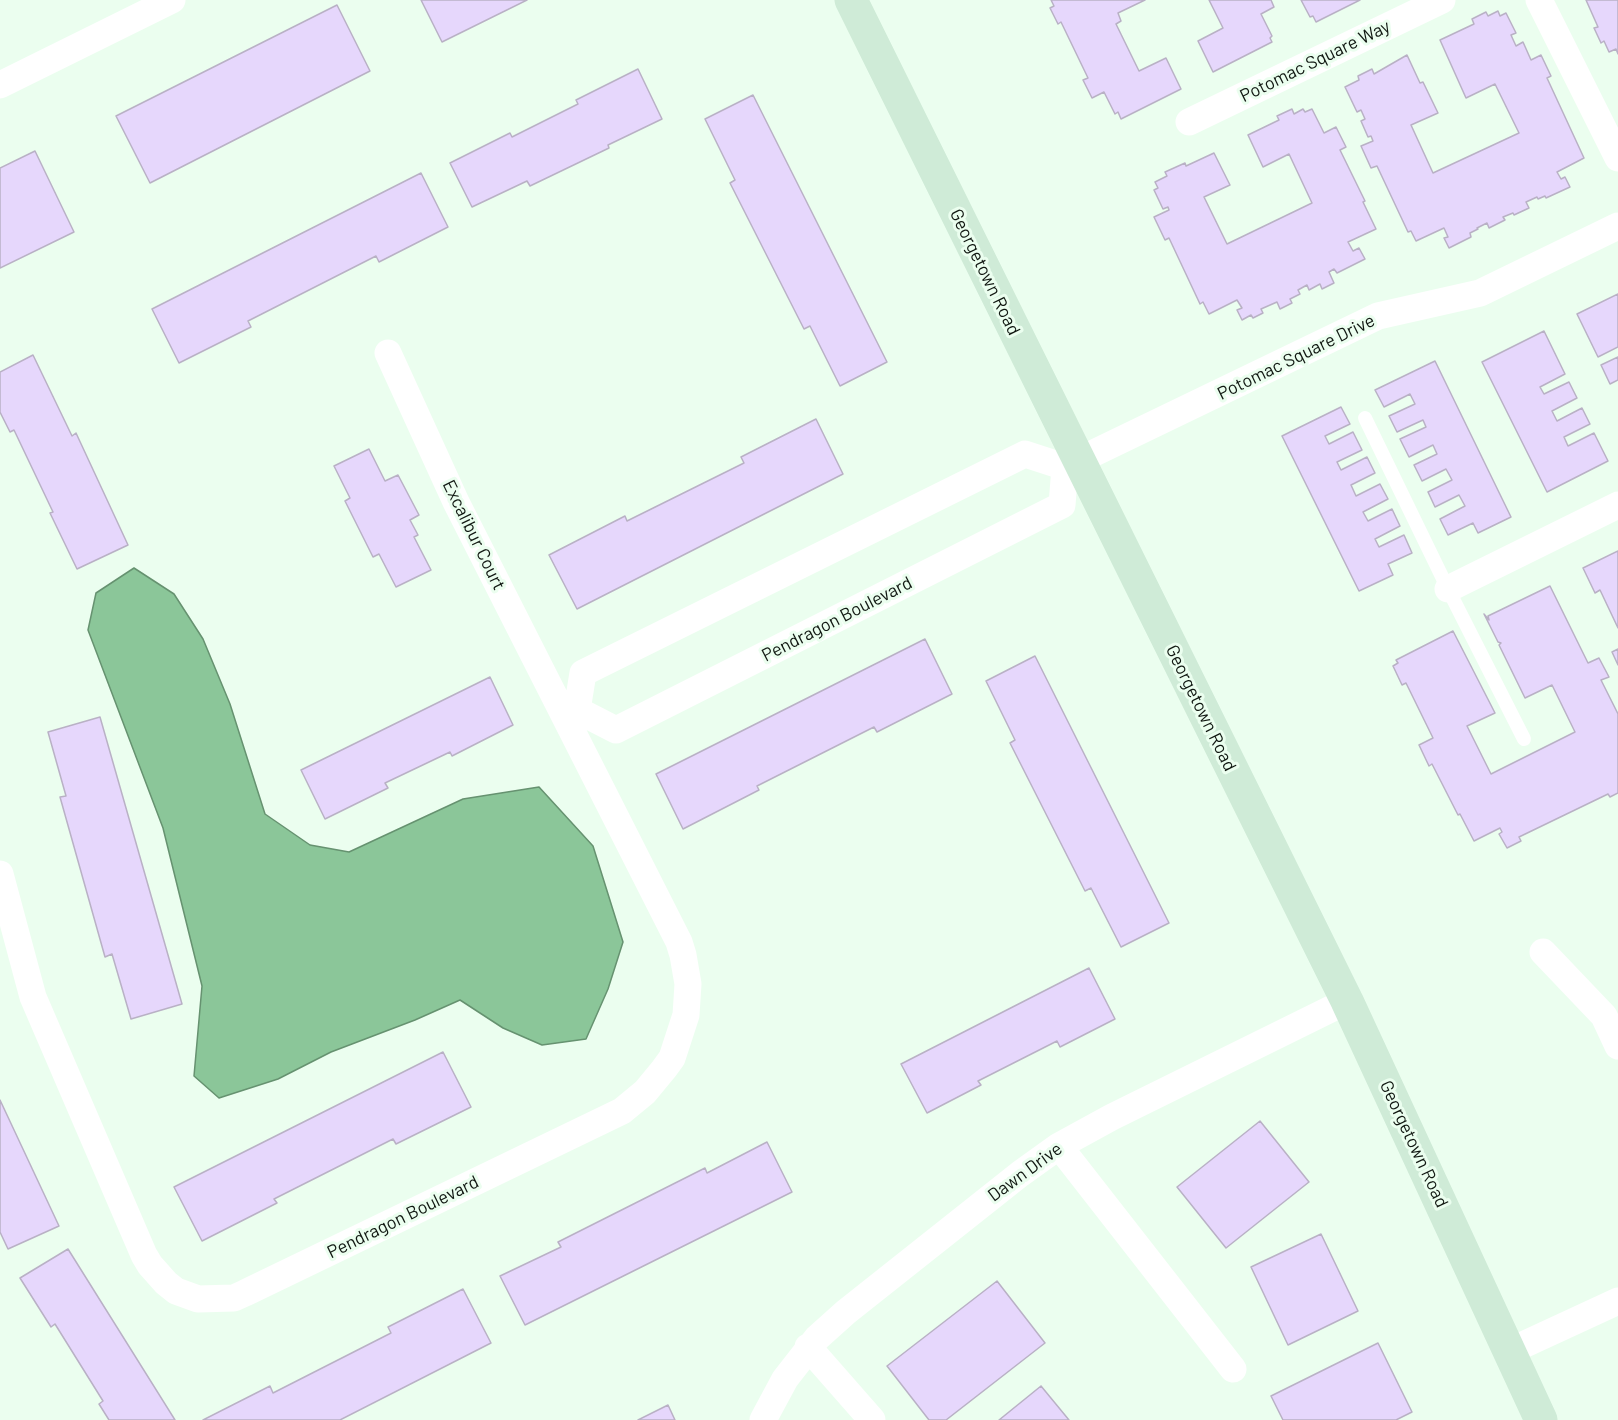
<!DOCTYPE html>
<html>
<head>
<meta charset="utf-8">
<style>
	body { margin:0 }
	canvas { display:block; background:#ebfeef }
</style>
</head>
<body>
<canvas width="1618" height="1420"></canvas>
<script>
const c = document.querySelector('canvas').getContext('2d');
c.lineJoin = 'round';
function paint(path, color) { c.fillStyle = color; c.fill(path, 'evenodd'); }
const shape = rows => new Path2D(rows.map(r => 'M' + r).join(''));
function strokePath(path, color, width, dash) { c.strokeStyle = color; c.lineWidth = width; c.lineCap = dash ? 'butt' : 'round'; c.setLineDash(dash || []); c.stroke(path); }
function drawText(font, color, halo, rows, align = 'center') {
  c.font = font + ' Barlow,sans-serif'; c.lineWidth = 6; c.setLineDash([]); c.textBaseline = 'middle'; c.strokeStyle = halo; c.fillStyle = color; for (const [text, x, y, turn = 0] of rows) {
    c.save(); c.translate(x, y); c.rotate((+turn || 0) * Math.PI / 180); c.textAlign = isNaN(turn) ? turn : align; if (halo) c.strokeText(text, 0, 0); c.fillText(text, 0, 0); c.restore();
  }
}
const water = shape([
	[134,568,174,594,203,639,230,704,265,814,310,845,349,852,463,799,539,787,593,846,623,942,608,989,586,1039,542,1045,503,1028,460,1000,415,1020,331,1052,278,1079,219,1098,194,1076,202,986,163,828,88,630,96,593,134,568]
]);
paint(water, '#8bc699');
strokePath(water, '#669270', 1.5);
const building = shape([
	[421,0,527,0,442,42,421,0],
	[1051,0,1145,0,1118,13,1121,21,1116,24,1139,71,1166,58,1181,89,1121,119,1118,112,1115,114,1104,92,1092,98,1083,80,1088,78,1061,22,1058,24,1050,8,1054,6,1051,0],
	[1209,0,1271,0,1274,7,1261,14,1272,36,1270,38,1272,42,1213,72,1198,41,1223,28,1209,0],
	[1301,0,1360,0,1316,22,1313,16,1310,17,1301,0],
	[1586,0,1618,0,1618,54,1616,49,1609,52,1604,41,1601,43,1594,28,1598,27,1586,0],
	[337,5,370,71,150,183,116,116,337,5],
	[1498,11,1500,16,1506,13,1516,33,1511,35,1516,46,1523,42,1531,60,1541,55,1551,76,1547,78,1584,158,1557,172,1561,179,1565,177,1570,187,1546,198,1545,196,1538,199,1537,197,1526,202,1529,208,1514,215,1513,213,1503,217,1505,220,1489,228,1487,223,1477,228,1478,229,1470,233,1471,237,1449,248,1444,238,1448,237,1444,228,1416,241,1411,231,1408,232,1377,166,1371,168,1361,146,1373,141,1371,136,1368,137,1361,121,1365,119,1361,110,1357,112,1345,87,1359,80,1358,76,1372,69,1374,74,1407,55,1420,83,1423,82,1438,113,1411,125,1433,173,1519,133,1495,84,1466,98,1440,40,1474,24,1472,19,1486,12,1488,16,1498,11],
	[638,69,662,119,608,145,609,148,530,186,527,181,472,207,450,163,510,133,512,137,578,104,576,100,638,69],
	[753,95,887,362,840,386,810,326,804,329,730,183,735,180,705,119,753,95],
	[1292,109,1294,114,1303,109,1305,112,1312,109,1324,133,1336,127,1346,147,1340,150,1365,201,1363,202,1376,229,1348,242,1353,251,1359,248,1365,259,1337,273,1334,269,1329,272,1334,283,1322,289,1320,284,1309,290,1307,285,1298,290,1300,294,1290,299,1292,303,1280,309,1277,302,1261,309,1263,313,1253,318,1251,315,1242,320,1237,310,1242,308,1237,300,1209,314,1203,302,1200,304,1169,238,1165,240,1154,217,1169,210,1168,207,1163,209,1154,190,1158,188,1155,182,1167,176,1165,172,1185,163,1186,166,1214,153,1230,185,1204,197,1227,244,1312,203,1289,154,1263,167,1248,135,1279,120,1277,116,1292,109],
	[35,151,74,232,0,268,0,168,35,151],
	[421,173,448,227,379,262,376,256,248,321,251,327,179,363,152,309,421,173],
	[1618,294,1618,347,1598,357,1577,314,1618,294],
	[1544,331,1565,374,1540,387,1544,394,1569,382,1577,398,1552,411,1557,421,1582,408,1590,424,1564,437,1568,446,1594,433,1608,461,1547,492,1482,362,1544,331],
	[33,355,72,436,76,433,128,545,77,569,50,513,53,512,14,430,10,432,0,412,0,372,33,355],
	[1618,357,1618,380,1610,384,1601,365,1618,357],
	[1435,361,1511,517,1478,533,1473,523,1448,535,1440,519,1465,506,1459,495,1435,507,1428,492,1452,480,1446,469,1422,481,1414,465,1437,454,1433,445,1409,457,1400,439,1426,427,1423,420,1397,432,1389,416,1415,404,1410,394,1384,407,1375,390,1435,361],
	[1341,407,1350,424,1325,436,1329,444,1353,432,1362,450,1337,462,1341,470,1367,457,1375,473,1351,485,1356,496,1380,484,1388,499,1363,512,1368,521,1392,509,1400,526,1375,539,1379,547,1404,535,1412,553,1388,564,1393,575,1359,591,1282,436,1341,407],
	[816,419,843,474,577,609,549,555,625,516,627,521,744,463,741,457,816,419],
	[369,449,385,481,398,475,419,515,410,520,418,535,414,537,431,570,396,587,379,554,373,557,345,501,350,498,334,466,369,449],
	[1618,551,1618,628,1600,590,1595,593,1583,568,1618,551],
	[1550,586,1588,663,1599,658,1609,677,1601,680,1618,714,1618,793,1610,797,1608,794,1519,837,1521,841,1507,848,1499,834,1502,832,1500,828,1474,841,1460,814,1458,815,1432,764,1429,766,1419,745,1433,738,1406,683,1402,685,1393,666,1398,663,1396,660,1453,631,1495,713,1467,726,1491,774,1575,732,1552,685,1525,698,1499,645,1501,643,1498,642,1484,614,1489,620,1488,616,1550,586],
	[925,639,952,694,877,732,874,727,757,786,759,790,683,829,656,774,925,639],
	[1618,649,1618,665,1612,652,1618,649],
	[1035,656,1169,923,1121,947,1091,888,1085,891,1010,743,1015,740,986,681,1035,656],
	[490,677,513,725,452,756,450,752,385,783,388,788,325,819,301,770,490,677],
	[100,717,182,1004,131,1019,112,954,105,957,60,797,66,796,48,732,100,717],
	[1089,968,1115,1019,1060,1047,1057,1041,978,1081,981,1085,927,1113,901,1064,1089,968],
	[443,1052,471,1107,396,1144,393,1139,274,1199,277,1203,202,1241,174,1187,443,1052],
	[0,1100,59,1226,8,1249,0,1232,0,1100],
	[1260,1121,1309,1182,1226,1248,1177,1187,1260,1121],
	[767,1142,792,1192,525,1325,500,1276,561,1247,558,1242,705,1168,707,1173,767,1142],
	[1321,1234,1358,1311,1288,1345,1251,1267,1321,1234],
	[68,1249,175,1420,109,1420,99,1404,103,1401,55,1324,51,1327,20,1278,68,1249],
	[997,1281,1045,1343,946,1420,929,1420,887,1366,997,1281],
	[463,1289,491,1343,340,1420,203,1420,270,1386,273,1393,391,1333,388,1327,463,1289],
	[1378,1343,1412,1412,1396,1420,1283,1420,1271,1396,1378,1343],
	[1041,1386,1069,1420,999,1420,1041,1386],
	[668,1405,675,1420,638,1420,668,1405]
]);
paint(building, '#e6d7fc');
strokePath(building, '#b9b1c5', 1.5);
strokePath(shape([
	[1365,418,1448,589,1524,739]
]), '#fff', 14);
strokePath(shape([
	[1539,0,1618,158],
	[0,85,172,0],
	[1189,122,1442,0],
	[1448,589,1618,505],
	[577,710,583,673,1025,454,1065,467,1378,316,1480,293,1618,226],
	[577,710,616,730,1062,505,1065,467],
	[0,874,33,997,144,1255,150,1265,166,1283,176,1291,198,1299,234,1298,245,1293,622,1111,645,1092,664,1069,672,1058,686,1015,688,984,683,955,679,942,456,502,388,353],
	[1543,952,1604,1016,1618,1046],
	[1059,1146,1233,1369],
	[808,1347,872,1420],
	[1510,1351,1618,1301],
	[763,1420,785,1379,817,1338,846,1312,1020,1174,1059,1146,1112,1117,1347,1001]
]), '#fff', 27);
strokePath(shape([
	[851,0,1347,1001,1541,1420]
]), '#cfebd7', 33);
drawText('18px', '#101711', '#ebfeef', [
	["Potomac Square Way",1315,61,-26],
	["Georgetown Road",985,272,64],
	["Potomac Square Drive",1296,357,-26],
	["Excalibur Court",474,535,64],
	["Pendragon Boulevard",837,619,-27],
	["Georgetown Road",1201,708,64],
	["Georgetown Road",1414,1144,65],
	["Dawn Drive",1025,1172,-36],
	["Pendragon Boulevard",403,1217,-26]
]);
</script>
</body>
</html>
